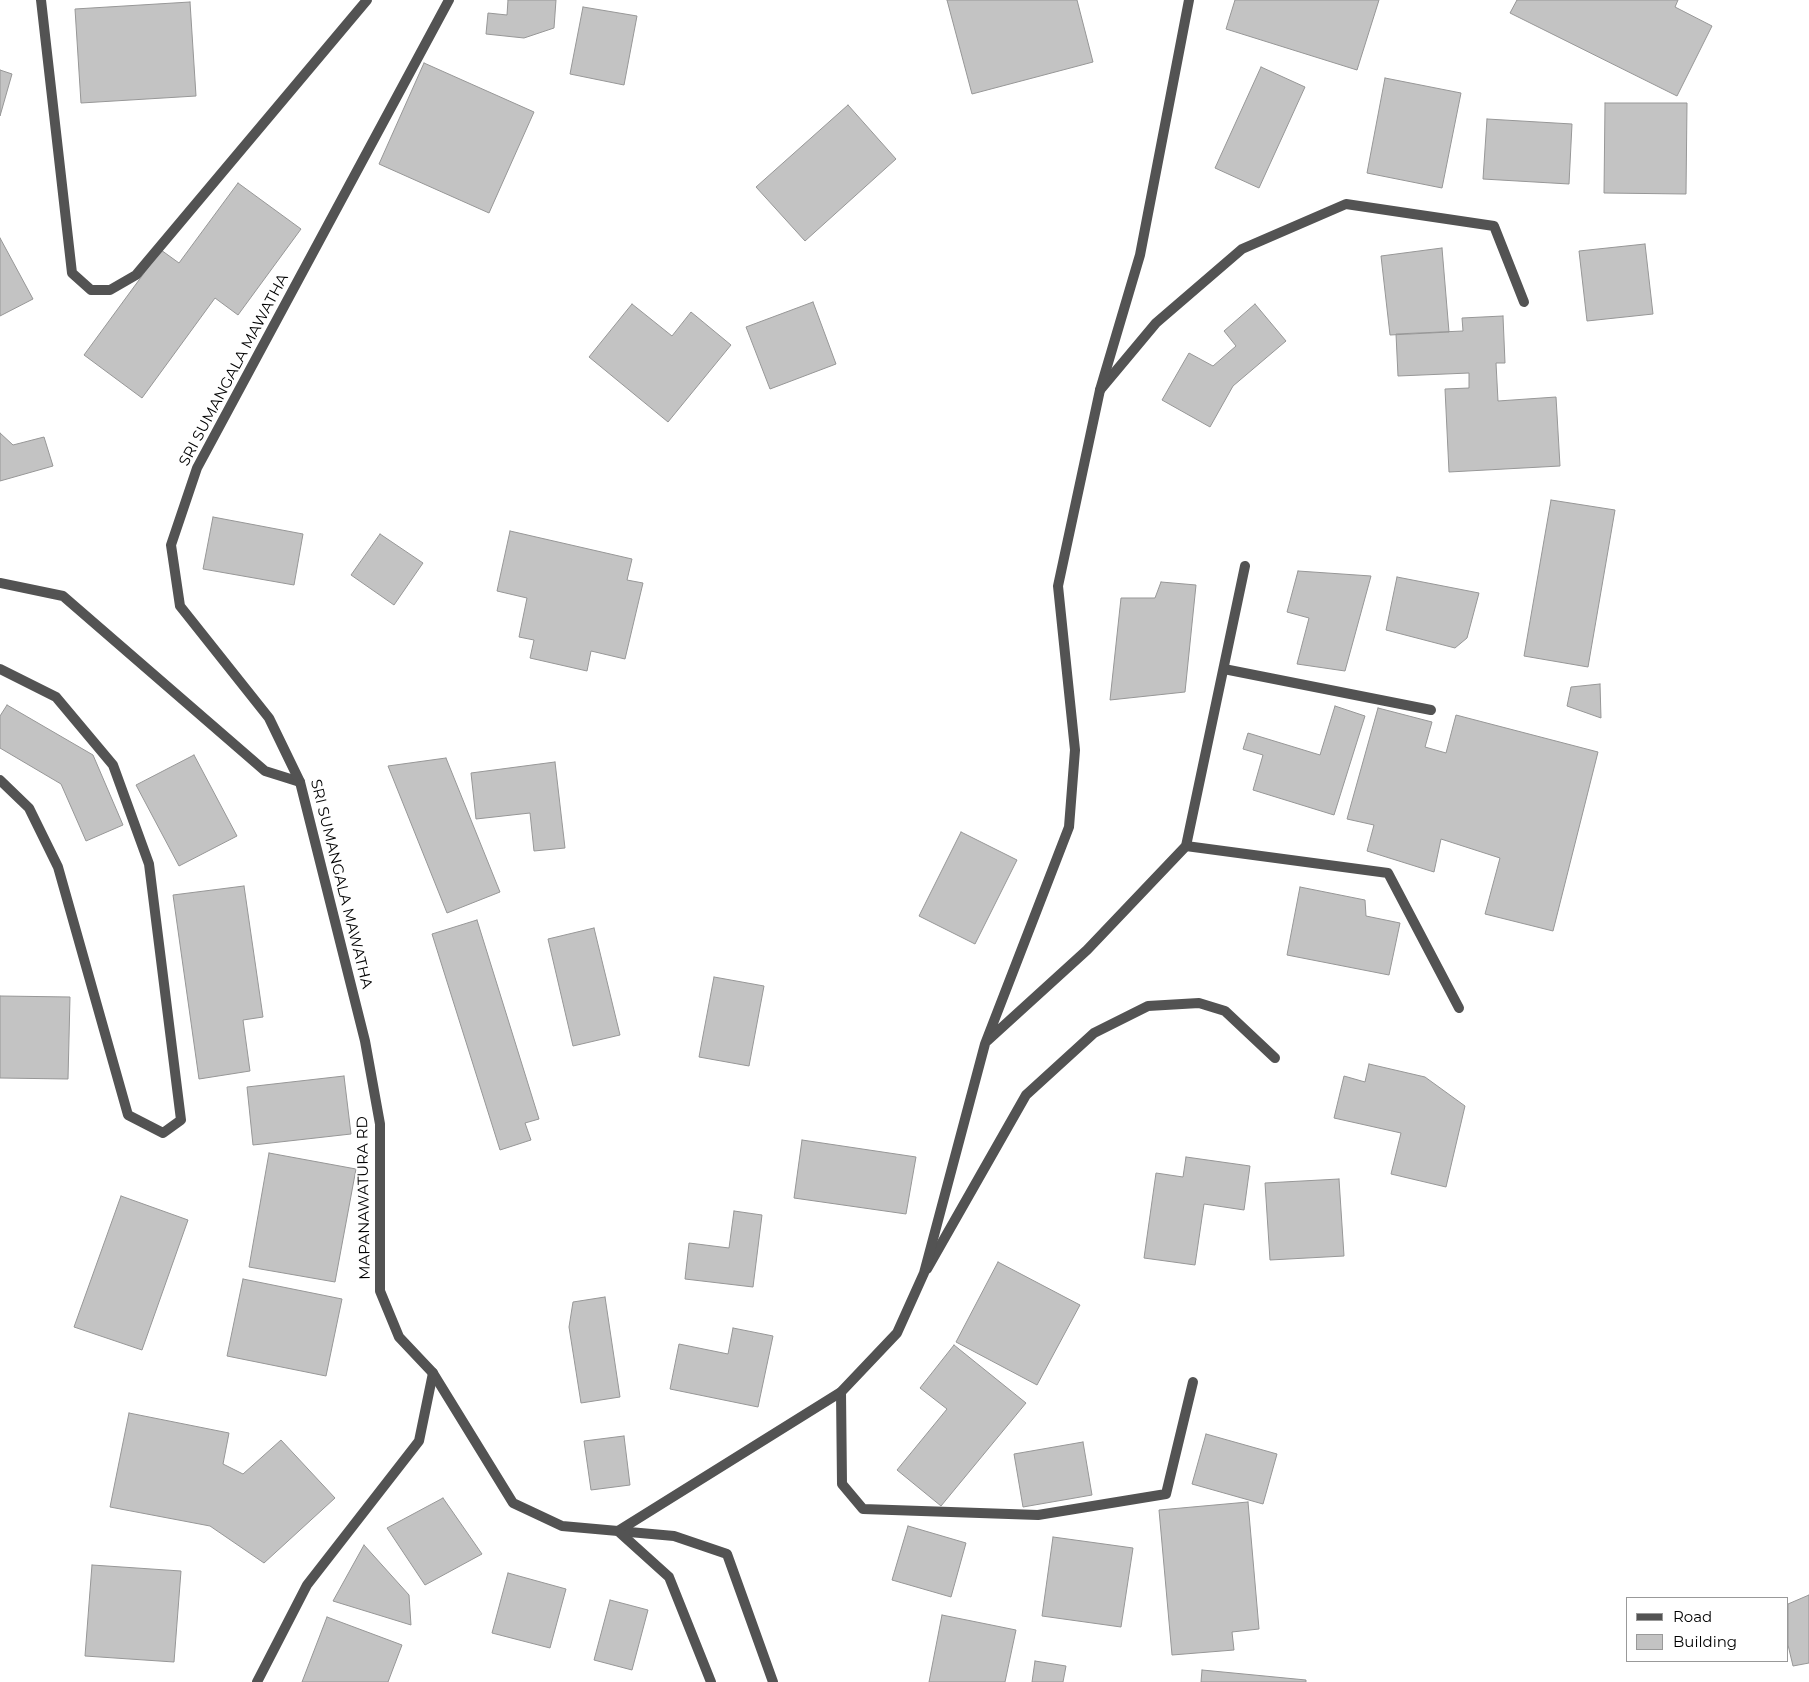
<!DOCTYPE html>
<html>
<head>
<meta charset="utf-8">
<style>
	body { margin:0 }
	#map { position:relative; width:1809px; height:1682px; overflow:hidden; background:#fff; font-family:Montserrat,sans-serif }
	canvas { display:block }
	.legend { position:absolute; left:1626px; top:1597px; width:162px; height:65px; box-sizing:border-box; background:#fff; border:1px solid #999; margin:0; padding:6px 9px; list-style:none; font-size:15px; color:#000 }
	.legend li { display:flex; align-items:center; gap:10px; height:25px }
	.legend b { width:25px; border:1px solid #999 }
</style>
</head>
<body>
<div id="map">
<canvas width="1809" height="1682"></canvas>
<ul class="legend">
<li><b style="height:6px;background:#535353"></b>Road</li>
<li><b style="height:14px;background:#c3c3c3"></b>Building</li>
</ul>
</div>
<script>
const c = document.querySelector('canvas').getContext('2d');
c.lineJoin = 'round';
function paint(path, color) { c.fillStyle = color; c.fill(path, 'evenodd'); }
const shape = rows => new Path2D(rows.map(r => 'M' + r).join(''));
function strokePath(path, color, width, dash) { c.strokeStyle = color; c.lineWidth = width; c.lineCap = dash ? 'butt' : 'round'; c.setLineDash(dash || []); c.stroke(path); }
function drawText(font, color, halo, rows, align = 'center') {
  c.font = font + ' Montserrat,sans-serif'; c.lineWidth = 4; c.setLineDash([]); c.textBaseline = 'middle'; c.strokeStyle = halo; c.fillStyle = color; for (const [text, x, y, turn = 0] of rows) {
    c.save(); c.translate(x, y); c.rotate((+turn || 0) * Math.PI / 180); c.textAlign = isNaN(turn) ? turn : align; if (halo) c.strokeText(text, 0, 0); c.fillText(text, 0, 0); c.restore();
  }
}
const building = shape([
	[508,0,556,0,554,28,524,38,486,34,488,13,507,15,508,0],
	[947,0,1077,0,1093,62,972,94,947,0],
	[1235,0,1379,0,1357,70,1226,29,1235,0],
	[1517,0,1678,0,1675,7,1712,26,1677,96,1510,13,1517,0],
	[190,2,196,96,81,103,75,9,190,2],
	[583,7,637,16,624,85,570,74,583,7],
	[424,63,534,112,489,213,379,164,424,63],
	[1261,67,1305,87,1259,188,1215,168,1261,67],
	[0,70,12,74,0,116,0,70],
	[1385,78,1461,93,1442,188,1367,173,1385,78],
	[1605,103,1687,103,1686,194,1604,193,1605,103],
	[848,105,896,159,805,241,756,187,848,105],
	[1487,119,1572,124,1569,184,1483,179,1487,119],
	[238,183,301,229,238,315,215,298,142,398,84,355,161,250,179,263,238,183],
	[0,238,33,299,0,316,0,238],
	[1645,244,1653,314,1587,321,1579,251,1645,244],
	[1442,248,1449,332,1390,335,1381,256,1442,248],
	[813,302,836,364,770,389,746,327,813,302],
	[632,304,672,336,691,312,731,345,668,422,589,357,632,304],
	[1255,304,1286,341,1233,386,1210,427,1162,400,1189,353,1213,366,1236,346,1224,331,1255,304],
	[1503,316,1505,363,1496,363,1498,401,1556,397,1560,466,1449,472,1445,389,1469,388,1469,373,1398,376,1396,334,1463,331,1462,318,1503,316],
	[0,433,13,445,44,437,53,466,0,481,0,433],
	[1551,500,1615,510,1588,667,1524,656,1551,500],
	[213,517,303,534,294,585,203,569,213,517],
	[510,531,632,559,627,580,643,583,625,659,591,651,587,671,530,658,534,640,519,637,527,598,497,591,510,531],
	[380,534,423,563,394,605,351,575,380,534],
	[1298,571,1371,576,1345,671,1297,664,1309,618,1287,612,1298,571],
	[1397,577,1479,593,1467,638,1455,648,1386,630,1397,577],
	[1161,582,1196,585,1185,692,1110,700,1121,598,1155,598,1161,582],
	[1600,684,1601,718,1567,706,1571,687,1600,684],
	[7,705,93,755,123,825,86,841,61,784,0,748,0,716,7,705],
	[1335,706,1365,716,1334,815,1253,790,1263,755,1243,749,1248,733,1320,755,1335,706],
	[1378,708,1432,722,1425,747,1446,753,1456,715,1598,752,1553,931,1485,914,1500,858,1441,839,1434,872,1367,851,1374,825,1347,819,1378,708],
	[194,755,237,836,179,866,136,785,194,755],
	[446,758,500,892,447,913,388,766,446,758],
	[555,762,565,848,534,851,530,813,476,819,471,773,555,762],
	[961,832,1017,860,975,944,919,916,961,832],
	[244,886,263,1017,243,1020,250,1071,199,1079,173,895,244,886],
	[1300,887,1365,900,1366,916,1400,923,1389,975,1287,955,1300,887],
	[477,920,539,1119,525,1123,531,1140,500,1150,432,934,477,920],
	[594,928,620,1035,573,1046,548,939,594,928],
	[714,977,764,986,749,1066,699,1057,714,977],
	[0,996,70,997,68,1079,0,1078,0,996],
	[1369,1064,1425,1077,1465,1106,1446,1187,1391,1174,1401,1133,1334,1118,1344,1076,1365,1082,1369,1064],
	[344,1076,351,1134,253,1145,247,1087,344,1076],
	[802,1140,916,1157,906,1214,794,1198,802,1140],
	[269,1153,356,1169,335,1282,249,1267,269,1153],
	[1186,1157,1250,1166,1244,1210,1204,1204,1195,1265,1144,1258,1156,1173,1183,1177,1186,1157],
	[1339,1179,1344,1256,1270,1260,1265,1183,1339,1179],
	[121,1196,188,1220,142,1350,74,1327,121,1196],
	[734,1211,762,1215,753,1287,685,1279,689,1243,729,1248,734,1211],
	[998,1262,1080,1305,1037,1385,956,1342,998,1262],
	[243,1279,342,1299,326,1376,227,1356,243,1279],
	[605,1297,620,1397,581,1403,569,1327,573,1302,605,1297],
	[733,1328,773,1336,758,1407,670,1389,679,1344,728,1354,733,1328],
	[954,1345,1026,1403,941,1506,897,1470,947,1409,920,1388,954,1345],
	[129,1413,229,1433,223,1464,243,1474,281,1440,335,1498,264,1563,210,1526,110,1507,129,1413],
	[1206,1434,1277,1454,1263,1504,1192,1484,1206,1434],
	[624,1436,630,1485,591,1490,584,1441,624,1436],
	[1083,1442,1092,1495,1023,1507,1014,1454,1083,1442],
	[443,1498,482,1554,425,1585,387,1528,443,1498],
	[1248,1502,1259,1629,1232,1632,1234,1650,1172,1655,1159,1510,1248,1502],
	[908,1526,966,1543,951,1597,892,1580,908,1526],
	[1053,1537,1133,1548,1121,1627,1042,1616,1053,1537],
	[364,1545,409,1595,411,1625,333,1601,364,1545],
	[92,1565,181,1571,174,1662,85,1656,92,1565],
	[508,1573,566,1589,550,1648,492,1633,508,1573],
	[1809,1595,1809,1663,1793,1666,1788,1645,1788,1604,1809,1595],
	[610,1600,648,1610,632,1670,594,1660,610,1600],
	[942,1615,1016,1630,1005,1682,929,1682,942,1615],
	[327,1617,402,1645,388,1682,302,1682,327,1617],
	[1035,1661,1066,1666,1063,1682,1032,1682,1035,1661],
	[1202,1670,1306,1680,1306,1682,1201,1682,1202,1670]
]);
paint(building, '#c3c3c3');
strokePath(building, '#979797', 1);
strokePath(shape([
	[1100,390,1156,323,1242,249,1346,204,1494,226,1524,302],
	[1224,669,1431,710],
	[1186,846,1388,873,1459,1008],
	[927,1269,1026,1095,1094,1033,1148,1006,1199,1003,1225,1011,1275,1058],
	[841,1392,842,1484,863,1509,1038,1515,1166,1494,1193,1382]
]), '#535353', 10);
strokePath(shape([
	[41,0,72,273,91,290,110,290,136,275,367,0],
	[0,583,63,596,265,771,300,782],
	[0,669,56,697,113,765,149,864,181,1120,163,1133,128,1115,58,867,29,808,0,780],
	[987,1041,1087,950,1186,846,1245,566],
	[618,1531,841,1392,897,1333,924,1273,985,1044,1069,827,1075,750,1058,586,1100,390,1140,255,1189,0],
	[618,1531,674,1536,727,1554,773,1682],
	[257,1682,307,1585,419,1441,433,1373]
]), '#535353', 10);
strokePath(shape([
	[449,0,197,468,171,545,180,606,269,718,300,782,365,1041,380,1124,380,1291,399,1337,433,1373,513,1503,562,1526,618,1531,669,1577,711,1682]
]), '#535353', 10);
drawText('15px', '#000', '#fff', [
	["SRI SUMANGALA MAWATHA",234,370,-62],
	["SRI SUMANGALA MAWATHA",341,884,76],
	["MAPANAWATURA RD",364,1198,-91]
]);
</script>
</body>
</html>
